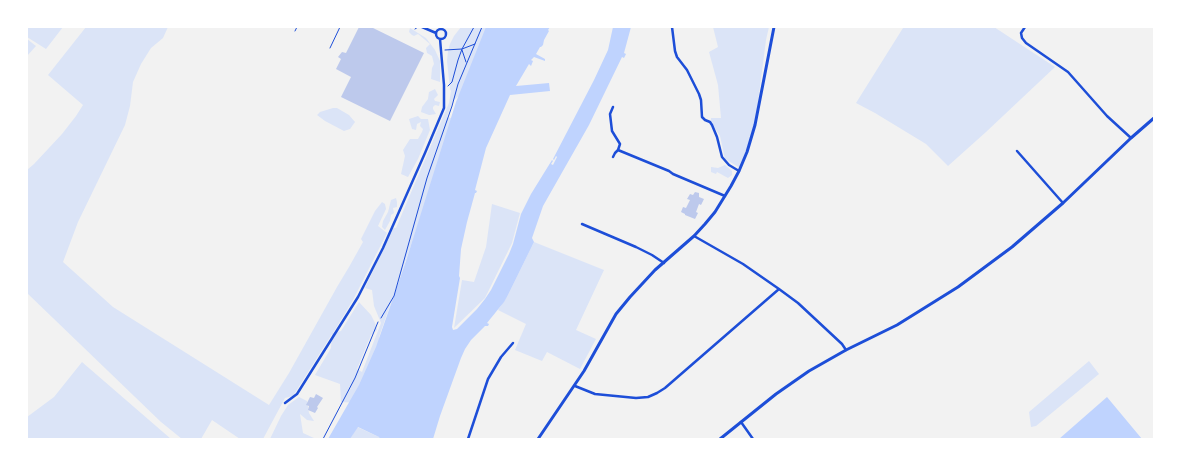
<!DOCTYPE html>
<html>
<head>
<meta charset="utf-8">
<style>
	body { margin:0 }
	#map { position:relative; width:1181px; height:466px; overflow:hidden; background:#f2f2f2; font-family:"Noto Sans",sans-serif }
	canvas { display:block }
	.frame { position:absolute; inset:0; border:28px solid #fff; pointer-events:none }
</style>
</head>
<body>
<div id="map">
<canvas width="1181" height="466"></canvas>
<div class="frame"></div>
</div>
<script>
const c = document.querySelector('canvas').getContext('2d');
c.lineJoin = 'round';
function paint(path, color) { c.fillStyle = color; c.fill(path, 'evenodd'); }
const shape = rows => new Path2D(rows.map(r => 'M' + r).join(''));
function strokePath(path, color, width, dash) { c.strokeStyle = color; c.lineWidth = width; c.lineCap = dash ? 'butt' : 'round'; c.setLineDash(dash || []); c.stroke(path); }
paint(shape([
	[27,27,63,27,46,49,27,37],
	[86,27,168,27,163,38,151,48,141,64,133,82,130,106,125,125,78,222,63,262,113,307,269,405,289,373,337,287,349,267,363,242,361,239,375,211,382,202,385,204,386,209,378,226,387,233,353,300,333,333,341,331,359,302,371,315,375,323,377,330,371,335,357,369,362,372,381,323,374,306,372,290,365,288,393,228,396,228,449,103,451,91,450,89,447,61,448,51,450,44,454,36,461,27,490,27,463,92,453,101,447,117,455,119,379,337,381,340,358,403,341,402,340,384,315,375,331,348,332,334,293,396,285,398,263,439,240,439,212,420,201,439,182,439,161,422,27,293,27,170,34,164,62,134,76,116,83,105,48,75],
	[713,27,769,27,766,40,755,125,740,168,725,159,720,136,711,122,711,118,721,118,718,85,709,52,718,47],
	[901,27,994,27,1055,67,986,132,948,166,926,144,875,113,856,103,903,28],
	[410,28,426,38,435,50,440,61,440,82,431,79,432,68,434,64,432,56,427,53,426,48,430,44,418,34,414,36,412,35,409,32],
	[27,39,36,46,27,56],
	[435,89,438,95,434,99,435,101,440,102,439,106,435,105,433,107,433,109,436,114,429,115,421,112,422,107,428,99,429,92],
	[333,108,337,108,349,115,355,122,350,129,344,131,325,121,317,115,320,112],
	[418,116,421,119,428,119,430,130,418,159,408,177,401,174,405,156,403,150,410,139,418,139,422,132,423,129,420,126,421,122,417,124,416,130,412,129,409,119],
	[725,165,732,171,732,175,728,178,717,172,716,174,711,172,711,167,718,168],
	[396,198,397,202,397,207,393,208,394,213,391,215,390,221,385,230,382,227,383,221,388,212,391,200],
	[492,204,520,213,512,243,485,298,454,328,462,280,474,282,486,247],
	[534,242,604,270,576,330,596,339,580,369,547,352,542,361,515,350,526,324,498,310,508,295],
	[1089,361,1099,374,1036,426,1031,427,1029,412],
	[82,362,171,439,27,439,27,417,54,397],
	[299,397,307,401,309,413,314,421,307,420,300,414,303,433,316,439,270,439,281,416,288,405],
	[357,427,379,437,380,439,350,439]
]), '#dbe4f7');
paint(shape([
	[486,27,550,27,548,30,549,31,544,40,543,45,541,47,540,47,536,54,545,59,545,61,534,57,531,60,533,61,531,66,529,64,516,86,549,83,550,91,510,95,486,148,475,190,477,191,476,193,475,193,467,222,461,249,459,276,460,278,452,327,453,330,457,329,477,309,485,299,491,290,509,254,513,244,521,214,531,194,552,160,553,161,551,164,553,165,557,157,556,156,554,160,553,159,594,80,608,50,613,27,631,27,624,53,626,54,624,58,622,57,589,125,543,206,532,238,534,242,508,295,504,302,487,323,489,324,488,326,485,326,471,340,465,349,461,358,440,416,433,439,380,439,379,437,358,427,350,439,328,439,359,385,376,347,406,261,456,102],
	[1107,397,1142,439,1059,439]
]), '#bfd3fe');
paint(shape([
	[359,27,371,27,424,53,390,121,341,97,351,77,336,69,341,59,338,57,342,52,346,53],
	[695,192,699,193,699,197,704,199,701,205,699,204,696,212,698,213,695,219,685,215,685,214,681,212,683,207,686,208,690,200,687,199,690,194,693,195],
	[316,394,323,398,317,407,318,408,315,413,308,410,309,406,306,405,310,397,314,398]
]), '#bdc9ec');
strokePath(shape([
	[415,29,418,27],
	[445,50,462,49,475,44],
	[462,50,466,62],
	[448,86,452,82,458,60,462,49,474,27],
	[381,318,394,296,427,178,452,106,458,84,482,27]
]), '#1d4ed8', 1);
strokePath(shape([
	[295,31,297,27],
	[330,48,340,27],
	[323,439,355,378,378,322]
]), '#1d4ed8', 1);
strokePath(shape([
	[422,27,436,33],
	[672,27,675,51,677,57,687,70,699,94,701,100,702,117,705,120,710,122,712,125,717,137,722,157,729,165,739,171],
	[1025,27,1021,33,1022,38,1026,43,1068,72,1107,116,1131,138],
	'436 34a5 5 0 1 1 10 0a5 5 0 1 1-10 0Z',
	[613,107,610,114,612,131,620,144,618,150,669,171,673,174,725,196],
	[1017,151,1063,203],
	[613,157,615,153,618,150],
	[582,224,636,247,652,255,664,263],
	[694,236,743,264,779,289,798,303,842,344,846,350],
	[575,386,595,394,636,398,648,397,657,393,665,388,779,289],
	[285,403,297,394,358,297,383,248,425,153,444,108,444,85,440,39],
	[741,422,753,439],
	[468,439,488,379,501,357,513,343]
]), '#1d4ed8', 2.5);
strokePath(shape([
	[538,439,584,371,616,314,630,297,655,270,694,236,705,224,715,212,731,186,739,171,747,152,755,125,774,27],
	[720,439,776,394,809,371,846,350,897,325,958,287,1012,247,1063,203,1131,138,1154,118]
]), '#1d4ed8', 3);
</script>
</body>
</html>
